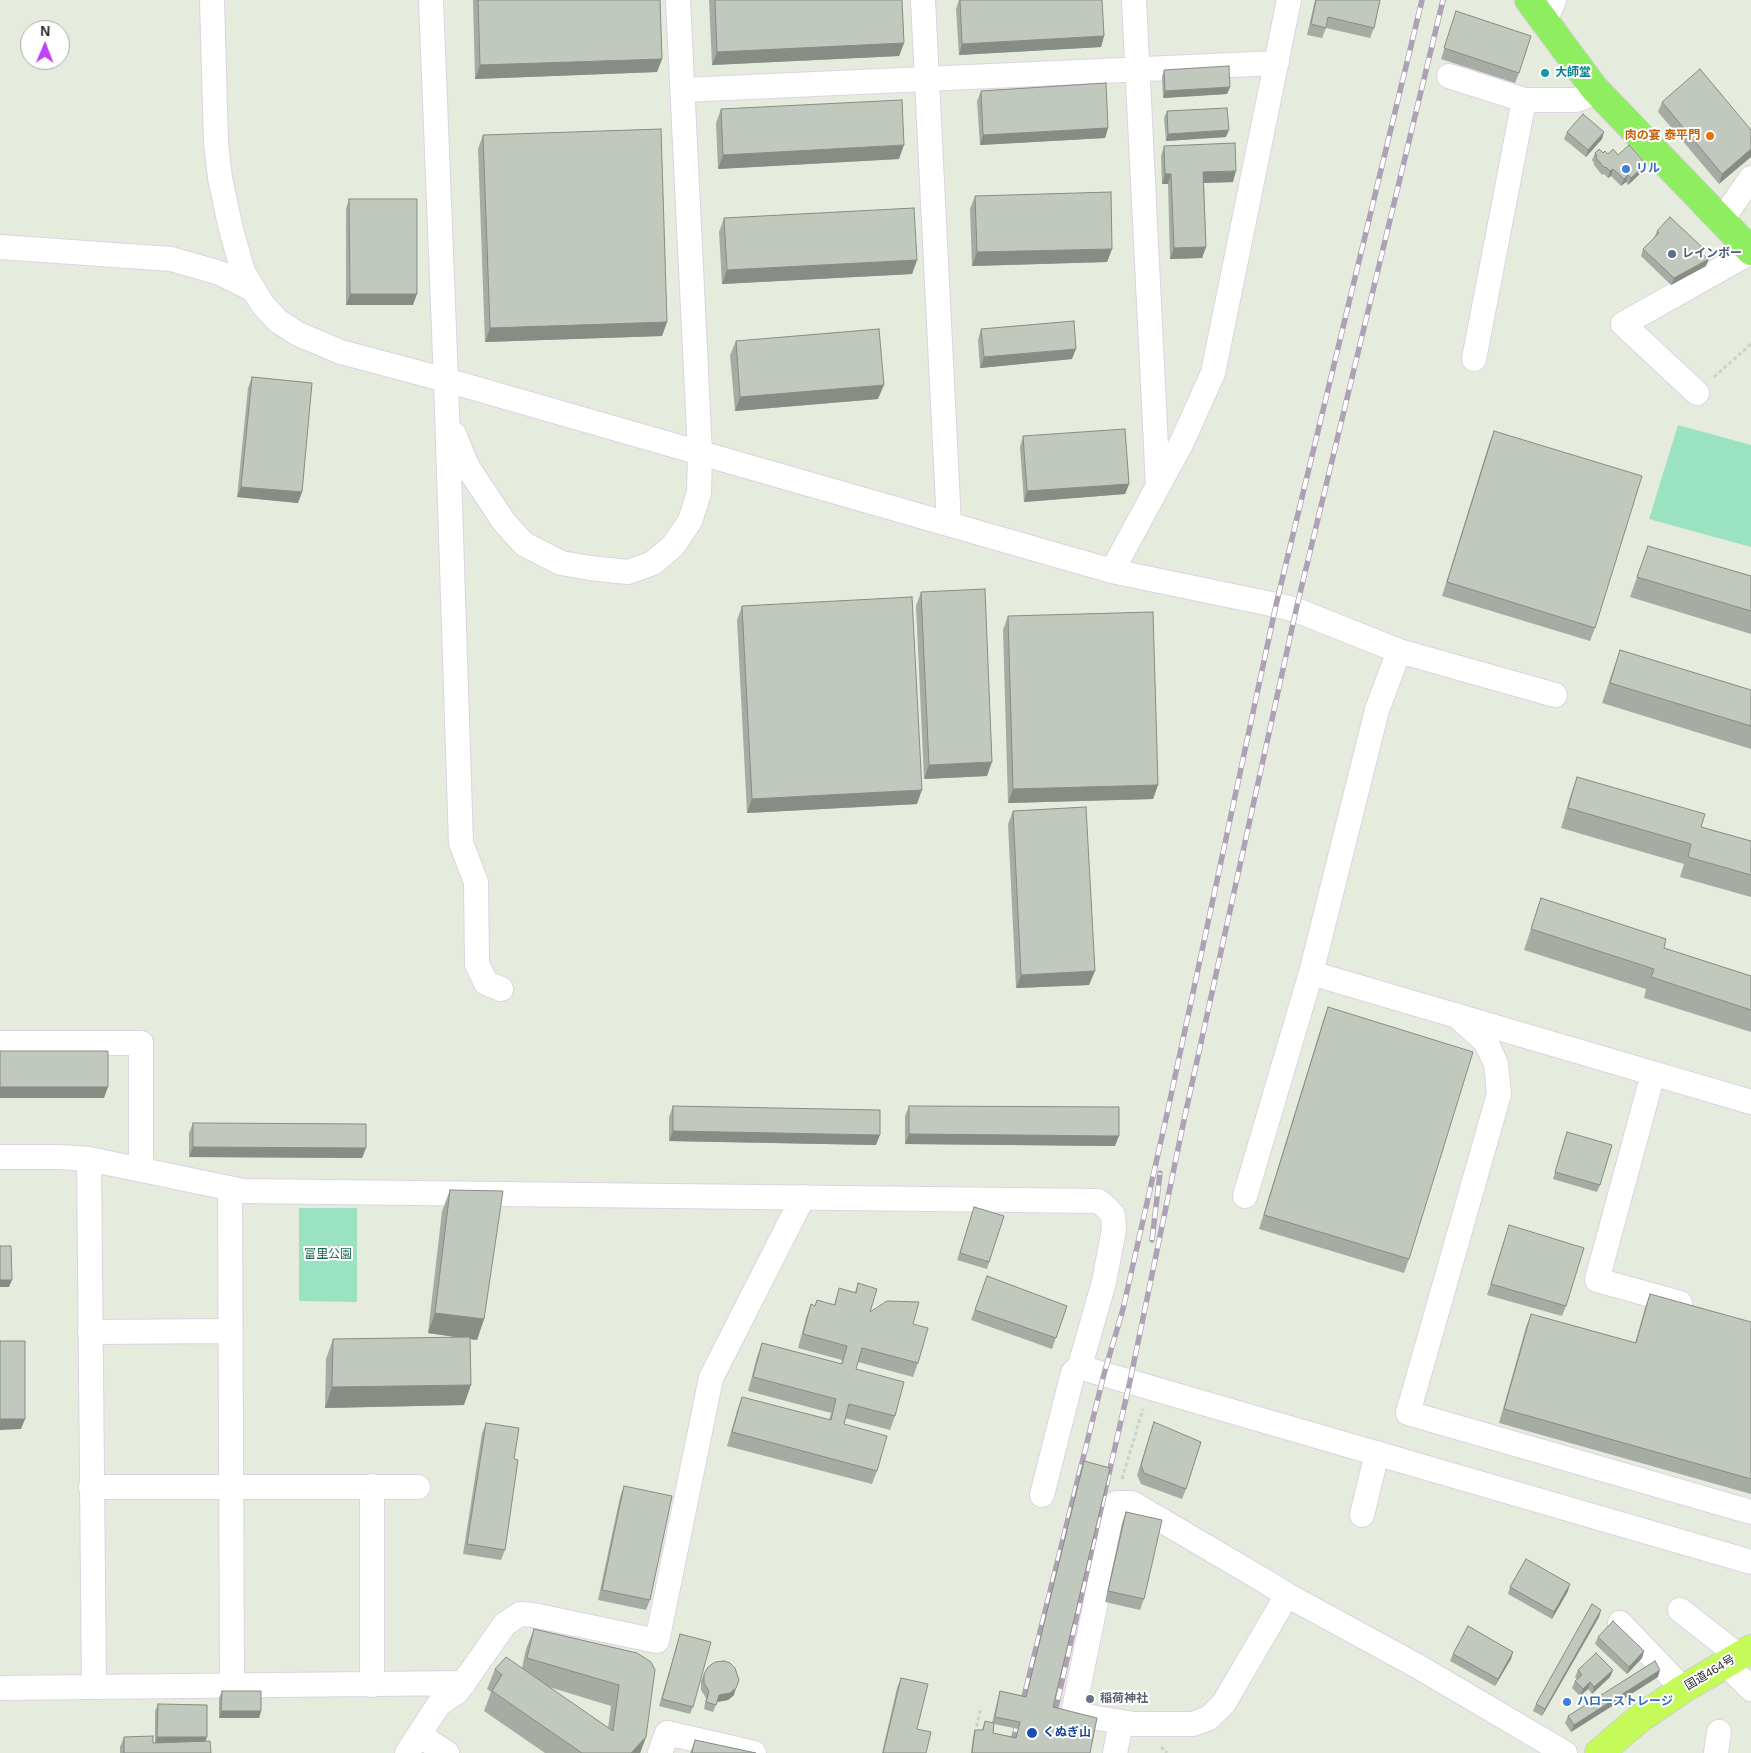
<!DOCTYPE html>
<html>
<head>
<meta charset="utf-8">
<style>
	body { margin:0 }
	#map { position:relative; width:1751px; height:1753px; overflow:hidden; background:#e5ecdd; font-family:Helvetica,sans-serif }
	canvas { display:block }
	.north { position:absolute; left:20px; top:20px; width:50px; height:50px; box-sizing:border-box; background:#fff; border:1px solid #aaa; border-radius:50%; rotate:1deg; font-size:14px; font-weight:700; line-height:20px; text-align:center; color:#2b2b2b }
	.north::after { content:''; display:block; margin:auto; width:18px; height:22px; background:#c340f7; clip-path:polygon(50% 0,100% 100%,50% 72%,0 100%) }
</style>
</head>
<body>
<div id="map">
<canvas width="1751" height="1753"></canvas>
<div class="north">N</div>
</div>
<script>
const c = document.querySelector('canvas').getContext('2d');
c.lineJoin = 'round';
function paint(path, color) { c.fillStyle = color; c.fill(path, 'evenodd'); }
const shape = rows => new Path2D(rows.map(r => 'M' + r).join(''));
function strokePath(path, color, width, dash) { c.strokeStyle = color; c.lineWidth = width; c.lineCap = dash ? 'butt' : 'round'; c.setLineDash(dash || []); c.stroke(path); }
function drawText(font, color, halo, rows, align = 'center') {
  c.font = font + ' Helvetica,"Noto Sans JP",sans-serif'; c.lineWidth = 4; c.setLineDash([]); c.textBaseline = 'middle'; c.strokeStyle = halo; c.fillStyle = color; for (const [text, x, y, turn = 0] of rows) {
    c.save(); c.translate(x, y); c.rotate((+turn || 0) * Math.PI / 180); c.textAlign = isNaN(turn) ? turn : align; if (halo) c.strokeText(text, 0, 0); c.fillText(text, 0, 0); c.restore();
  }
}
paint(shape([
	[1678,425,1751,445,1751,547,1649,519],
	[299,1208,357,1208,357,1302,299,1301]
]), '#9be2c3');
const minor = shape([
	[212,0,216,143,220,178,231,229,243,272,263,305,278,321,298,334,341,352,446,380,1112,571,1276,605,1296,610,1399,651,1555,695],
	[431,0,446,380,461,843,476,882,477,964,486,983,501,989],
	[923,0,949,524],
	[1134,0,1158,486],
	[1545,21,1554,0],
	[1449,76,1524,100,1576,100,1598,92],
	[683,90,1277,63],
	[1721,221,1751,178],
	[0,247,171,259,220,273,254,290],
	[1474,359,1524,100],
	[1697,393,1623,324,1751,252],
	[454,434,467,466,504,522,524,544,561,563,590,568,628,572,653,563,673,546,690,521,699,493,700,453,678,0],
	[1112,571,1182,442,1213,373,1289,0],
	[1311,973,1751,1102],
	[1456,1015,1486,1042,1496,1064,1499,1094,1408,1413,1751,1512],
	[0,1043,141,1043,141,1169],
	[1653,1074,1597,1280,1680,1303],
	[0,1157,60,1157,89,1159,243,1191,1098,1201,1106,1207,1113,1215,1114,1229,1104,1282,1080,1366,1086,1369,1751,1562],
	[89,1159,94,1687],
	[230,1189,232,1687],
	[1245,1196,1311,973,1377,710,1399,651],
	[90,1332,230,1331],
	[372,1486,372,1685],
	[91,1487,418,1487],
	[1042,1495,1073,1373,1080,1366],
	[1362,1515,1377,1453],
	[1287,1595,1224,1703,1209,1718,1193,1724,1134,1724,1073,1714,1116,1503,1132,1503,1268,1583,1287,1595,1419,1667,1565,1753],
	[1680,1610,1739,1656],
	[1620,1623,1683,1689],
	[1726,1664,1751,1689],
	[0,1688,464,1683],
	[419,1735,447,1753],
	[407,1753,439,1704,457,1692,505,1624,520,1614,533,1615,657,1641,711,1378,803,1197],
	[660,1753,667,1733,754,1753],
	[1115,1753,1121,1722],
	[1716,1753,1719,1732]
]);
const major = shape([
	[1529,0,1594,88,1751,251]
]);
const highway = shape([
	[1599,1753,1639,1719,1683,1689,1751,1649]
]);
strokePath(minor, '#ded2e3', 26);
strokePath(major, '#d0d0d0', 30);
strokePath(highway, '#d0d0d0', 30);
strokePath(shape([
	[1714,377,1751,344],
	[1122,1479,1143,1409],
	[975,1733,981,1707],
	[1161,1747,1167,1753]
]), '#d0d0d0', 3, [4, 2.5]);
strokePath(minor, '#fff', 24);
strokePath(major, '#8fee60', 28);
strokePath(highway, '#c4fb59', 28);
const rail = shape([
	[1152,1240,1160,1173],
	[1053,1721,1130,1381,1184,1120,1296,610,1443,0],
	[1010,1753,1104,1374,1123,1309,1167,1114,1276,605,1422,0]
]);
strokePath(rail, '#b0a0b5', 5.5);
strokePath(rail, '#fff', 4, [11]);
paint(shape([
	[473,0,660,0,662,59,657,72,475,79],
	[709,0,902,0,904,43,899,56,712,65],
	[959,0,1102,0,1104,36,1101,47,959,55,956,9],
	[1315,0,1380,0,1374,28,1370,38,1326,28,1322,38,1307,35],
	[1453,22,1519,73,1515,83,1441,59],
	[1164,70,1230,87,1227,94,1163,98,1162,77],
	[981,91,1108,128,1105,138,980,145,977,101],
	[1662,102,1751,130,1719,184,1658,112],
	[721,109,899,159,718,169,716,123],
	[1167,111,1226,137,1166,141,1164,118],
	[1567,132,1602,139,1586,157,1564,139],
	[483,135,667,322,662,336,485,342,478,149],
	[1164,146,1233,182,1204,183,1206,247,1202,258,1170,259,1168,184,1162,184,1161,156],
	[1595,153,1603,153,1618,155,1646,164,1643,171,1628,185,1626,182,1621,186,1611,176,1608,178,1604,174,1602,175,1594,165,1594,163,1592,160],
	[975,196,1112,249,1107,262,972,266,970,209],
	[349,199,413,305,346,305,346,209],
	[724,218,917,260,912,274,722,284,719,232],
	[1657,231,1702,254,1706,266,1671,285,1641,256,1643,249,1654,238],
	[981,329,1072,359,980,368,978,340],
	[736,341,878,399,735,411,730,355],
	[252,377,302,492,298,503,237,497,248,388],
	[1494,431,1595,628,1590,641,1442,596,1489,444],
	[1023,436,1129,484,1125,494,1024,502,1020,447],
	[1648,546,1751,576,1751,634,1630,597],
	[921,592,987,776,924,779,916,606],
	[742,606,917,804,747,813,737,620],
	[1008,616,1158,785,1153,799,1008,803,1003,630],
	[1620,650,1751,690,1751,749,1602,703,1613,670],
	[1577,777,1701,827,1751,841,1751,897,1680,877,1684,864,1561,828,1570,797],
	[1013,811,1089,985,1016,988,1008,824],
	[1541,898,1664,948,1751,976,1751,1032,1644,998,1646,989,1524,950],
	[1328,1007,1409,1259,1404,1273,1259,1229,1323,1021],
	[673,1106,876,1145,669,1141,669,1117],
	[909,1106,1115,1146,905,1144,905,1116],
	[193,1123,366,1148,362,1158,189,1157,189,1133],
	[1567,1132,1600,1185,1597,1192,1553,1179],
	[450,1190,484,1319,477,1340,470,1339,464,1405,325,1408,326,1359,333,1339,462,1338,428,1333,442,1211],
	[972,1214,1004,1216,987,1269,957,1260],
	[1509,1225,1566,1306,1562,1316,1487,1295],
	[987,1276,1067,1306,1052,1349,971,1320],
	[858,1283,870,1312,913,1324,918,1363,913,1377,858,1362,856,1369,895,1416,890,1430,845,1418,844,1424,877,1471,872,1484,727,1446,737,1411,742,1397,829,1420,831,1413,748,1391,757,1357,762,1343,841,1364,842,1360,798,1348,806,1318,811,1304,815,1306,817,1300,834,1305,839,1288,855,1292],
	[1650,1294,1751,1322,1751,1494,1499,1423,1526,1327,1531,1314,1635,1343,1645,1308],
	[1154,1422,1186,1489,1182,1499,1141,1484,1137,1475],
	[486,1423,505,1550,501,1560,463,1554,482,1433],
	[1084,1461,1053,1707,1090,1753,971,1753,973,1737,975,1730,982,1730,985,1721,992,1723,998,1698,1000,1691,1026,1696,1081,1468],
	[994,1724,1018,1729,1015,1737,993,1733],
	[624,1486,650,1600,646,1610,598,1600,620,1497],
	[1126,1512,1144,1599,1140,1610,1105,1602,1122,1523],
	[1510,1587,1568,1591,1552,1619,1508,1594],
	[1599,1617,1542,1716,1533,1711,1536,1704],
	[534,1629,637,1653,646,1737,640,1753,545,1753,484,1711,491,1692,487,1689,495,1669,522,1668,526,1649],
	[549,1687,611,1706,608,1728],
	[680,1634,693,1707,690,1714,659,1706],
	[1598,1637,1644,1651,1642,1658,1627,1674,1595,1644],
	[1453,1654,1511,1659,1495,1686,1450,1661],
	[1578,1670,1613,1670,1610,1677,1592,1694,1588,1689,1580,1696,1572,1688,1575,1681,1577,1679,1575,1677],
	[704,1674,734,1695,728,1700,717,1702,713,1712,704,1709,706,1698,701,1690,701,1681],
	[1658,1677,1571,1732,1565,1723,1568,1716],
	[901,1678,917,1729,926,1753,882,1753,897,1688],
	[222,1691,261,1711,259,1718,219,1718,219,1698],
	[158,1704,207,1737,205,1742,211,1753,120,1753,120,1747,124,1737,155,1743,155,1711],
	[695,1740,756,1753,690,1753]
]), '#a6aca3');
paint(shape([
	[1104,36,1101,47,959,55,962,44],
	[904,43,899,56,712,65,717,52],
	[662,59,657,72,475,79,480,65],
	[1230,87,1227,94,1163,98,1165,91],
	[1108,128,1105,138,980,145,983,135],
	[1229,130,1226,137,1166,141,1168,134],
	[1604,132,1602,139,1586,157,1588,150],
	[904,145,899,159,718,169,723,155],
	[1751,149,1751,157,1719,184,1722,174],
	[1646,164,1643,171,1628,185,1631,178],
	[1613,169,1611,176,1608,178,1610,171],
	[1236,171,1233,182,1200,183,1203,172],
	[1165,174,1171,174,1168,184,1162,184],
	[1628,175,1626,182,1621,186,1624,179],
	[1206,247,1202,258,1170,259,1174,248],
	[1112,249,1107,262,972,266,977,252],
	[1709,259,1706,266,1671,285,1674,278],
	[917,260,912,274,722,284,727,270],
	[350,294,417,294,413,305,346,305],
	[667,322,662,336,485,342,490,328],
	[1076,349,1072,359,980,368,984,357],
	[884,385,878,399,735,411,740,397],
	[1129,484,1125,494,1024,502,1027,491],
	[241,487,302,492,298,503,237,497],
	[992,762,987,776,924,779,929,765],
	[1158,785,1153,799,1008,803,1013,789],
	[922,790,917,804,747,813,752,799],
	[1095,971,1089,985,1016,988,1021,975],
	[0,1087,108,1087,104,1098,0,1098],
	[673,1131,880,1135,876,1145,669,1141],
	[909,1134,1119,1136,1115,1146,905,1144],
	[193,1147,366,1148,362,1158,189,1157],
	[0,1280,12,1280,9,1287,0,1287],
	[435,1313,484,1319,477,1340,428,1333],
	[471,1385,464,1405,325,1408,332,1387],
	[0,1419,25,1419,21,1429,0,1430],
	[1570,1584,1568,1591,1552,1619,1554,1612],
	[1601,1610,1599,1617,1542,1716,1545,1709],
	[1644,1651,1642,1658,1627,1674,1629,1667],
	[1513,1652,1511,1659,1495,1686,1498,1679],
	[1613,1670,1610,1677,1592,1694,1594,1687],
	[1660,1670,1658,1677,1571,1732,1574,1725],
	[1590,1682,1588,1689,1580,1696,1583,1689],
	[736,1688,734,1695,728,1700,717,1702,719,1695],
	[221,1711,261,1711,259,1718,219,1718],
	[157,1737,207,1737,204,1744,155,1744],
	[646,1737,640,1753,631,1753]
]), '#878c84');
const building = shape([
	[478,0,660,0,662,59,480,65,478,0],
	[715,0,902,0,904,43,717,52,715,0],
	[960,0,1102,0,1104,36,962,44,960,0],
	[1316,0,1380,0,1374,28,1328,17,1326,28,1311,24,1316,0],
	[1456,11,1531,36,1519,73,1444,48,1456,11],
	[1229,66,1230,87,1165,91,1164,70,1229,66],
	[1700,69,1751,130,1751,149,1722,174,1662,102,1700,69],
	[1106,83,1108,128,983,135,981,91,1106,83],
	[902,100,904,145,723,155,721,109,902,100],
	[1227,108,1229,130,1168,134,1167,111,1227,108],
	[1583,114,1604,132,1588,150,1567,132,1583,114],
	[661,129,667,322,490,328,483,135,661,129],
	[1235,143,1236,171,1203,172,1206,247,1174,248,1171,174,1165,174,1164,146,1235,143],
	[1629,145,1646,164,1631,178,1628,175,1624,179,1613,169,1610,171,1606,167,1605,168,1596,158,1597,156,1595,153,1599,149,1603,153,1605,151,1608,154,1613,149,1618,155,1629,145],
	[1111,192,1112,249,977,252,975,196,1111,192],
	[349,199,417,199,417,294,350,294,349,199],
	[914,208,917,260,727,270,724,218,914,208],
	[1670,217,1704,249,1700,253,1709,259,1674,278,1643,249,1659,233,1657,231,1670,217],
	[1074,321,1076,349,984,357,981,329,1074,321],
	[879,329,884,385,740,397,736,341,879,329],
	[252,377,312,383,302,492,241,487,252,377],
	[1125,429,1129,484,1027,491,1023,436,1125,429],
	[1494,431,1642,476,1595,628,1447,582,1494,431],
	[1648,546,1751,576,1751,611,1637,577,1648,546],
	[985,589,992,762,929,765,921,592,985,589],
	[912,597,922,790,752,799,742,606,912,597],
	[1153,612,1158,785,1013,789,1008,616,1153,612],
	[1620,650,1751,690,1751,726,1610,683,1620,650],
	[1577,777,1705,814,1701,827,1751,841,1751,875,1688,857,1691,844,1568,808,1577,777],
	[1086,807,1095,971,1021,975,1013,811,1086,807],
	[1541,898,1666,939,1664,948,1751,976,1751,1010,1651,977,1654,969,1531,929,1541,898],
	[1328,1007,1473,1052,1409,1259,1264,1215,1328,1007],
	[0,1051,108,1051,108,1087,0,1087,0,1051],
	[673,1106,880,1110,880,1135,673,1131,673,1106],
	[909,1106,1119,1107,1119,1136,909,1134,909,1106],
	[193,1123,366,1124,366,1148,193,1147,193,1123],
	[1567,1132,1612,1145,1600,1185,1555,1172,1567,1132],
	[450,1190,503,1191,484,1319,435,1313,450,1190],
	[974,1207,1004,1216,989,1262,960,1253,974,1207],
	[1509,1225,1584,1248,1566,1306,1491,1284,1509,1225],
	[0,1246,11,1246,12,1280,0,1280,0,1246],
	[987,1276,1067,1306,1056,1338,975,1310,987,1276],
	[858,1283,877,1289,870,1312,887,1301,919,1302,913,1324,928,1328,918,1363,862,1348,856,1369,904,1382,895,1416,849,1404,844,1424,887,1436,877,1471,732,1432,742,1397,831,1420,836,1399,753,1377,762,1343,842,1364,847,1346,803,1334,811,1304,815,1306,817,1300,835,1305,839,1288,856,1293,858,1283],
	[1650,1294,1751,1322,1751,1479,1504,1409,1531,1314,1636,1343,1650,1294],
	[470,1337,471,1385,332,1387,333,1339,470,1337],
	[0,1341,25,1341,25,1419,0,1419,0,1341],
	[1154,1422,1201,1442,1186,1489,1144,1473,1141,1465,1154,1422],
	[486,1423,519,1428,514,1459,518,1460,505,1550,467,1544,486,1423],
	[1084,1461,1110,1468,1053,1707,1097,1718,1090,1753,972,1753,975,1730,983,1730,985,1721,994,1723,993,1733,1016,1738,1020,1722,995,1717,1000,1691,1026,1697,1084,1461],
	[624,1486,672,1496,650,1600,602,1590,624,1486],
	[1126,1512,1162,1520,1144,1599,1108,1591,1126,1512],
	[1526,1559,1570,1584,1554,1612,1510,1587,1526,1559],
	[1592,1604,1601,1610,1545,1709,1536,1704,1592,1604],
	[1613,1621,1644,1651,1629,1667,1598,1637,1613,1621],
	[1468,1626,1513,1652,1498,1679,1453,1654,1468,1626],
	[534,1629,637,1653,651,1662,655,1670,646,1737,631,1753,582,1753,492,1691,502,1675,495,1669,506,1657,613,1731,619,1685,527,1658,534,1629],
	[680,1634,711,1642,693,1707,662,1699,680,1634],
	[1596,1653,1613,1670,1594,1687,1590,1682,1583,1689,1575,1681,1582,1675,1578,1670,1596,1653],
	[724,1661,730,1663,735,1668,739,1680,736,1688,730,1693,719,1695,716,1705,706,1702,709,1691,704,1683,704,1674,708,1667,715,1662,724,1661],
	[1655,1661,1660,1670,1574,1725,1568,1716,1655,1661],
	[901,1678,928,1684,917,1729,931,1732,926,1753,883,1753,901,1678],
	[222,1691,261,1691,261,1711,221,1711,222,1691],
	[158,1704,207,1705,207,1737,157,1737,158,1704],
	[153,1736,153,1743,210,1741,211,1753,124,1753,124,1737,153,1736],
	[695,1740,756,1753,692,1753,695,1740]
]);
paint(building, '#c1c8bd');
strokePath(building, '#878c84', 1);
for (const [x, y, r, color] of [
	[1545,73,5,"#0f9aa8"],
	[1710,136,5,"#e8710a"],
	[1626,169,5,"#3f7fe0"],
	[1672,254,5,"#5c6f8a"],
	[1090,1699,5,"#6b7280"],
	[1567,1702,5,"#3f7fe0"],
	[1032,1733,6,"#1a4fb4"]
]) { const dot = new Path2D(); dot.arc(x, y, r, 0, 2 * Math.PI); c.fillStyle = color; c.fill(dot); strokePath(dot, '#fff', 2); }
drawText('bold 12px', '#0d838f', '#fff', [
	["大師堂",1555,73]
], 'left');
drawText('bold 12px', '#c56008', '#fff', [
	["肉の宴 泰平門",1700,136]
], 'right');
drawText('bold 12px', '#366cbe', '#fff', [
	["リル",1636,169],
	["ハローストレージ",1577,1702]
], 'left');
drawText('bold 12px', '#4e5e75', '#fff', [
	["レインボー",1682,254]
], 'left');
drawText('12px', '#1c6750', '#fff', [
	["富里公園",328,1255]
]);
drawText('12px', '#2b2b2b', '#fff', [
	["国道464号",1710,1673,-31]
]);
drawText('bold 12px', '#5b616d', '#fff', [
	["稲荷神社",1100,1699]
], 'left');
drawText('bold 12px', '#164399', '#fff', [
	["くぬぎ山",1043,1733]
], 'left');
</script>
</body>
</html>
